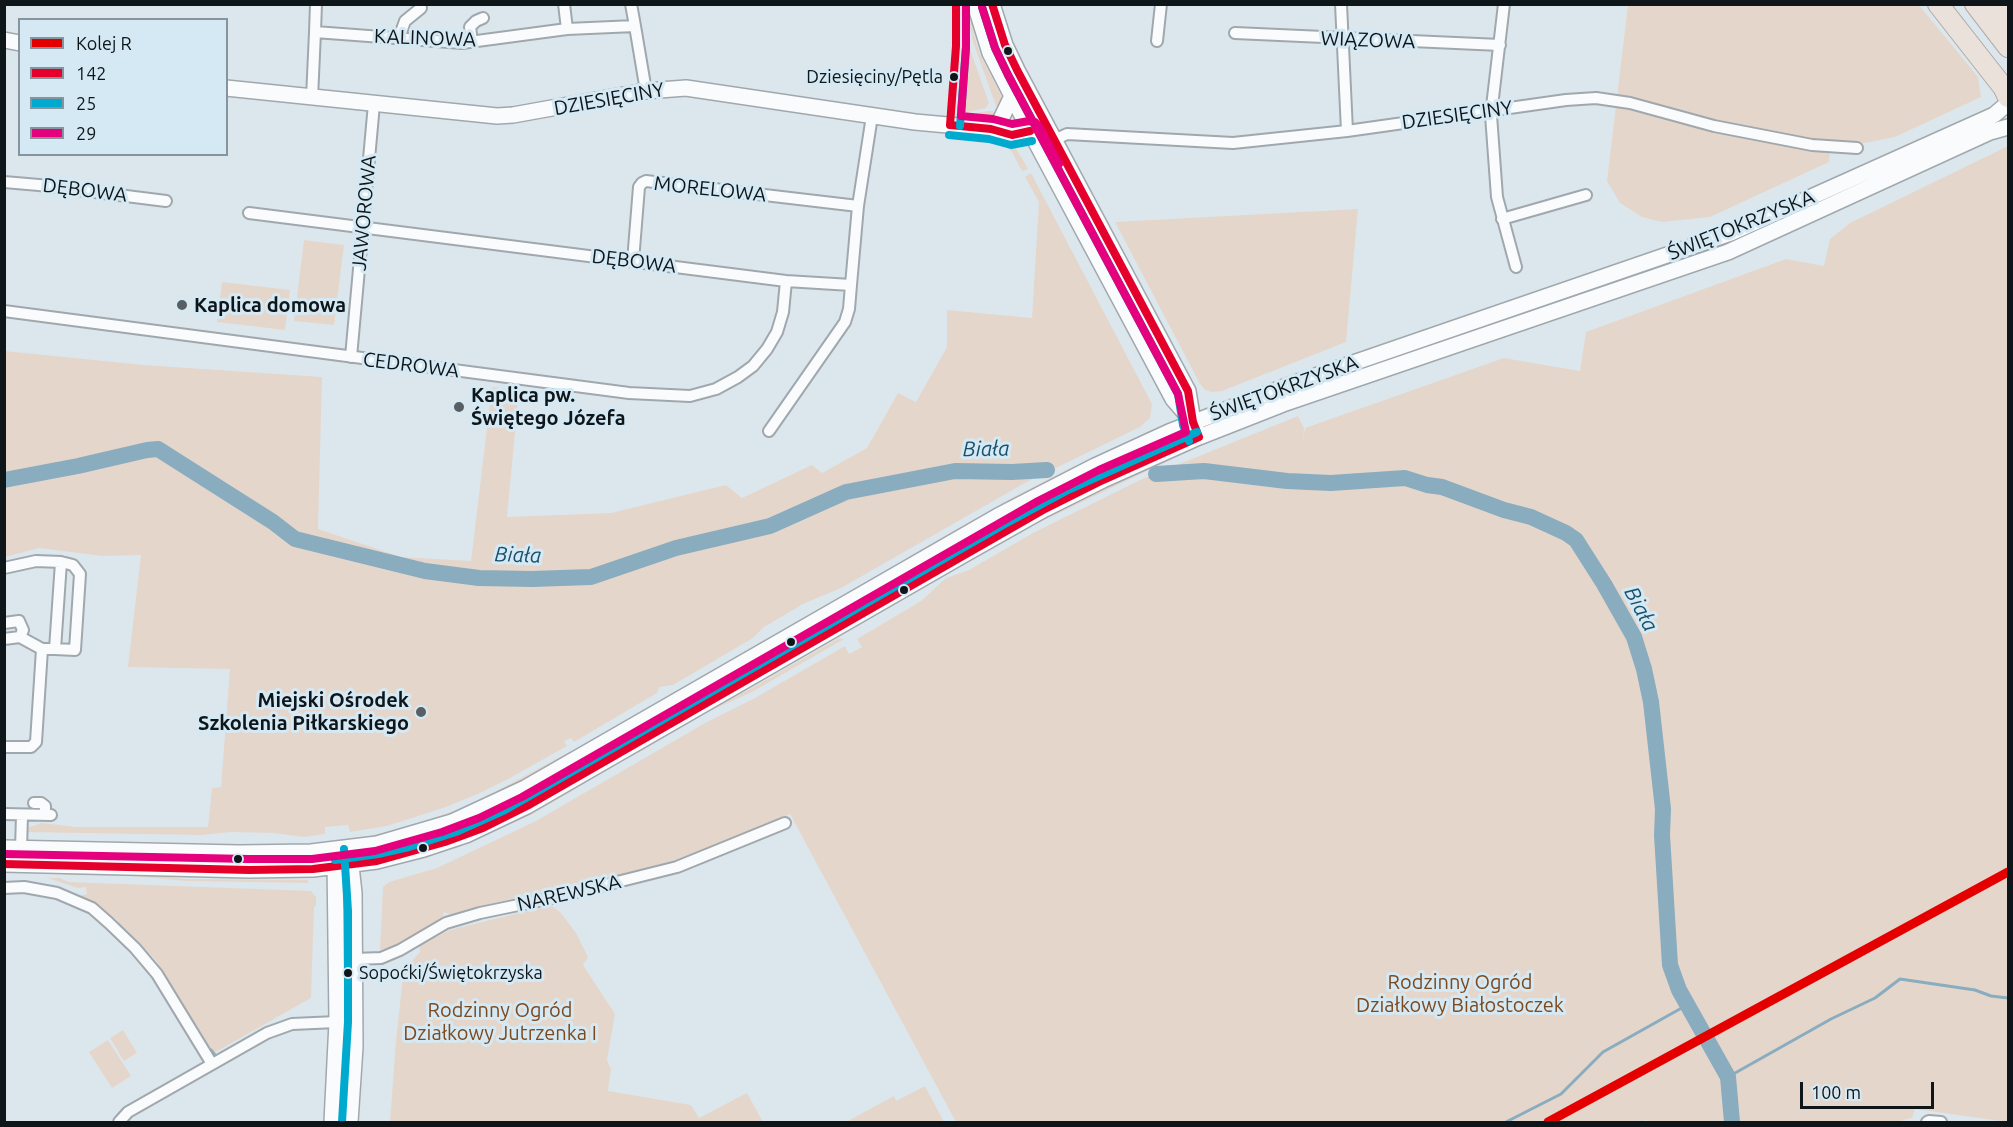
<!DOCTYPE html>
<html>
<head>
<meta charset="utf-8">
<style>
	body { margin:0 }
	#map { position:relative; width:2013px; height:1127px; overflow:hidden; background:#dce7ed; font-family:Ubuntu,sans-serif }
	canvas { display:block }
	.frame { position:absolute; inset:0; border:6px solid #0f161a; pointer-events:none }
	.legend { position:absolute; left:18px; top:18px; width:210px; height:138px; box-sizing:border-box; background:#d5e9f4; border:2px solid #86959d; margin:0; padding:8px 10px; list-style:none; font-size:18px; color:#0f161a }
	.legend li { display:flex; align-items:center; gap:12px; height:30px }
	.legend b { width:30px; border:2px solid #86959d }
	.scale { position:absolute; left:1800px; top:1082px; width:134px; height:27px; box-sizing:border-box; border:3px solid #0f161a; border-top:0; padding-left:8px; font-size:18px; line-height:21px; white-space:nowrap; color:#0f161a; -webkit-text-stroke:4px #d5e9f4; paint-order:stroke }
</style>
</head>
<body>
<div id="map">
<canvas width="2013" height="1127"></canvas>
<div class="frame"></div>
<ul class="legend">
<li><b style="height:8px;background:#e50000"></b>Kolej R</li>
<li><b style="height:8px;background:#e4002b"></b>142</li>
<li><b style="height:8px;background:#00a9ce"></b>25</li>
<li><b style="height:8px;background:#e5007d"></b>29</li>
</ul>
<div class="scale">100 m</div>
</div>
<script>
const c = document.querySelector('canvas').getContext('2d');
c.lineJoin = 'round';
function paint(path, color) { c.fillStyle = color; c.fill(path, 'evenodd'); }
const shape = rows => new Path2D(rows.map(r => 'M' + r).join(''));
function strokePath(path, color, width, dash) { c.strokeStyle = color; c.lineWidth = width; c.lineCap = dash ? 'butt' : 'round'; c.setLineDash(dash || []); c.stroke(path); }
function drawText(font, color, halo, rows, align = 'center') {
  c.font = font + ' Ubuntu,sans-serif'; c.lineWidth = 6; c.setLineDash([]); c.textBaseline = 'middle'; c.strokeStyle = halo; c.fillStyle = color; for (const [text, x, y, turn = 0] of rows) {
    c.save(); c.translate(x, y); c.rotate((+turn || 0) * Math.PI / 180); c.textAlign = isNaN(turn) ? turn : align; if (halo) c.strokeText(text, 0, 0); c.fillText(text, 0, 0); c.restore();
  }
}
paint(shape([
	[966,5,969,5,974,35,980,54,1001,95,1001,108,996,106,973,42],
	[1628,5,1919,5,1978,77,1981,97,1895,137,1865,143,1831,144,1829,162,1710,217,1662,222,1642,217,1620,203,1607,181],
	[961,9,966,38,989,103,986,108,963,113,967,52,964,39],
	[988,111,993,111,997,117,989,122,956,119,953,117],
	[1041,126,1070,183,1067,185,1037,132],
	[973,139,999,140,1014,145,1028,169,1022,171,1012,152,1003,145],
	[2008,146,2008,1122,1915,1109,1912,1118,1896,1122,1649,1122,1646,1120,1640,1122,956,1122,790,814,674,863,490,904,451,915,444,912,441,920,418,934,391,947,380,950,383,887,389,882,437,868,536,821,705,723,755,698,845,646,849,654,851,653,862,647,857,639,921,601,946,578,969,570,1033,533,1140,480,1298,416,1304,428,1303,441,1305,428,1504,358,1580,371,1586,332,1786,259,1824,266,1830,239,1850,223],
	[1031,173,1152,404,1150,418,1140,427,1023,484,841,588,805,603,764,627,753,638,673,685,659,687,657,693,574,742,571,738,564,741,567,746,510,778,480,793,446,807,387,826,350,832,348,825,325,827,325,834,304,837,273,833,231,832,202,835,24,832,24,829,42,823,77,827,208,827,212,788,221,787,230,669,128,667,141,555,102,556,39,548,5,557,5,351,144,365,322,377,318,529,401,557,471,561,492,387,519,390,507,517,611,513,726,485,742,498,812,465,822,473,867,448,898,393,916,402,947,347,947,310,1032,318,1039,202,1025,177],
	[1358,209,1346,342,1222,391,1212,392,1205,390,1200,384,1115,222],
	[304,240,344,245,334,325,294,321],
	[222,282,290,290,285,330,217,322],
	[1156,428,1161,429,1004,506,1000,504,1070,468],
	[1173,455,1172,459,1034,525,971,561,954,567,1034,521],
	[976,518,975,522,913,558,908,557],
	[980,535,965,547,854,611,856,604],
	[848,608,847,615,614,748,646,725],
	[839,638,844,639,752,692,710,711,638,753,639,748,729,699,750,689],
	[766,639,760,646,581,749,578,748],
	[603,749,606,755,517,805,516,803,555,777],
	[569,752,568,757,474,807,404,831,358,841,354,839,403,829,473,804],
	[606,767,611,768,533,814,454,849,454,846],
	[53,854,307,858,307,864,54,860],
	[57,871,133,873,185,879,308,880,308,883,186,881,133,876,64,875],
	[34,878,60,878,68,882,311,891,316,897,316,906,314,907,311,998,212,1054,155,959,121,927,116,919,81,898,82,895,87,894,86,887,78,888,48,878],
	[551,905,561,913,576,933,588,957,583,965,615,1014,607,1060,611,1069,608,1091,691,1105,699,1118,747,1093,763,1122,390,1122,396,1041,403,976,406,967,420,952,419,945,450,930],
	[123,1030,137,1053,124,1061,110,1038],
	[108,1040,131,1076,112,1088,89,1052],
	[925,1086,944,1122,846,1122,894,1096,896,1101]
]), '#e5d6cb');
strokePath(shape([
	[211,1050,215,1055],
	[1728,1077,1831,1019,1875,998,1900,979,1975,990,1991,996,2008,998],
	[1506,1122,1561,1094,1603,1052,1687,1005]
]), '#89acbf', 3);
strokePath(shape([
	[1156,474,1204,471,1287,481,1331,483,1405,478,1427,485,1442,487,1504,510,1531,517,1566,533,1576,540,1604,584,1634,637,1644,669,1651,702,1663,809,1662,835,1670,965,1679,990,1728,1077,1732,1122],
	[4,480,78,466,147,450,158,449,273,522,295,539,425,571,479,578,532,579,591,577,676,548,770,526,846,492,955,471,1012,472,1047,470]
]), '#89acbf', 16);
const street = shape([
	[564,4,567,29],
	[631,4,635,26],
	[1341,4,1347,131],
	[1504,4,1491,115,1497,197,1516,267],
	[315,32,316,4],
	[1235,33,1500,45],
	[399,38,405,21,421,8],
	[1157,41,1161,4],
	[472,42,470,27,476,21,483,18],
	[312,98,315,32,462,43,567,29,635,26,646,91],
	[1054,140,1067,134,1233,143,1347,131,1566,100,1596,98,1630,103,1714,126,1812,145,1857,148],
	[4,182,39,185,166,201],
	[249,213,786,281,851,285,849,309,845,322,769,431],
	[1502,219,1586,195],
	[633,261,639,187,642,183,646,181,858,206],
	[851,285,858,206,872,116],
	[4,311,629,393,690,396,716,389,738,377,753,366,767,349,777,332,783,312,786,281],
	[351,357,374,104],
	[4,568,36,561,61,562,55,649,42,649,36,742,31,747,4,747],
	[4,623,19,621,23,630,20,637],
	[4,639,20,637,42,649],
	[55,649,75,650,80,574,73,565,61,562],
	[34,803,41,803,45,806,45,815],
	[4,814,51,815],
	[21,849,22,815],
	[4,888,24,887,57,893,92,908,109,923,135,948,157,974,212,1064],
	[354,959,381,958,400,950,446,923,480,913,557,897,677,867,785,823],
	[119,1122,128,1112,267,1033,292,1024,337,1022],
	[1927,1122,1929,1121,1941,1122]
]);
const secondary = shape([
	[975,4,990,53,1030,131,1173,399,1193,422],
	[992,4,1005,45,1017,70,1188,391,1193,422,1196,430],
	[4,40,20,43],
	[226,88,497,116,513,115,646,91,686,88,915,122,991,129,1012,135,1030,131],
	[991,129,1001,119,1012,96],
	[4,848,239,853,311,852,377,844,452,822,525,788,998,516,1095,466,1169,432,1292,384,1731,233,1994,115,2007,104],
	[350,857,354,893,355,1047,350,1122],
	[4,864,249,870,313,869,377,861,424,849,466,835,527,806,965,554,1043,510,1103,480,1199,437,1283,404,1728,252,1990,132,2008,127],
	[332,1122,337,1022,335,859]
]);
const highway = shape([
	[1938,4,2003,87,2008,97],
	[1975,4,2008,47],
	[1993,4,2008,24]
]);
strokePath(street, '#a0a8ad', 14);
strokePath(secondary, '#a0a8ad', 18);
strokePath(highway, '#b0aba7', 22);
strokePath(street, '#fafbfc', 10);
strokePath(secondary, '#fafbfc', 15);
strokePath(highway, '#eae1da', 20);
strokePath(shape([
	[992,4,1005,45,1017,70,1188,391,1193,422,1199,437],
	[950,125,956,46,956,4],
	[950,125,991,129,1012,135,1030,131],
	[4,864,249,870,313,869,377,861,445,842,483,828,527,806,1043,510,1103,480,1199,437]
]), '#e4002b', 8);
strokePath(shape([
	[982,7,995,48,1008,75,1178,394,1183,425,1189,441],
	[960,126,966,47,966,4],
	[949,135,989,139,1011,145,1032,141],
	[335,860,378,854,409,847,456,832,505,810,1003,525,1068,490,1197,432],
	[342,1122,348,1022,348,911,344,849]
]), '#00a9ce', 8);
strokePath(shape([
	[966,4,966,47,961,116,993,119,1012,124,1029,121,1035,122,1039,126,1059,164],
	[4,854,249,859,312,859,375,851,442,832,479,818,522,797,1038,501,1099,470,1186,432,1178,394,1008,75,995,48,982,7]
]), '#e5007d', 8);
strokePath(shape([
	[1548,1122,2008,872]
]), '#e50000', 9);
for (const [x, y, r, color] of [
	[1008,51,5,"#0f161a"],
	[954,77,5,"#0f161a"],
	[182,305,6,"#575f64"],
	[459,407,6,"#575f64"],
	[904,590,5,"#0f161a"],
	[791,642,5,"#0f161a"],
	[421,712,6,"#575f64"],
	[423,848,5,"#0f161a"],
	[238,859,5,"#0f161a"],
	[348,973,5,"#0f161a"]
]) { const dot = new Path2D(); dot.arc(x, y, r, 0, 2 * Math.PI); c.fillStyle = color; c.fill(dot); strokePath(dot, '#d5e9f4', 2); }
drawText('18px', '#0f161a', '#d5e9f4', [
	["Dziesięciny/Pętla",943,77],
	["Sopoćki/Świętokrzyska",359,973,"left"]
], 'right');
drawText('20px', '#0f161a', '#d5e9f4', [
	["KALINOWA",425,38,2],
	["WIĄZOWA",1368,40,2],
	["DZIESIĘCINY",609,99,-10],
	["DZIESIĘCINY",1457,115,-8],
	["MORELOWA",710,189,6],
	["DĘBOWA",85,190,7],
	["JAWOROWA",364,213,-85],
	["ŚWIĘTOKRZYSKA",1741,225,-22],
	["DĘBOWA",634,261,7],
	["CEDROWA",411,365,7],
	["ŚWIĘTOKRZYSKA",1284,388,-20],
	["NAREWSKA",569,893,-13]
]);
drawText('bold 20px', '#0f161a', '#d5e9f4', [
	["Kaplica domowa",194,305],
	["Kaplica pw.",471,395],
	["Świętego Józefa",471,418],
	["Miejski Ośrodek",409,700,"right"],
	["Szkolenia Piłkarskiego",409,723,"right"]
], 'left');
drawText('20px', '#7d491e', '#d5e9f4', [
	["Rodzinny Ogród",1460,982],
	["Działkowy Białostoczek",1460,1005],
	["Rodzinny Ogród",500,1010],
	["Działkowy Jutrzenka I",500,1033]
]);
drawText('italic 21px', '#18516c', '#d5e9f4', [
	["Biała",986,449,-1],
	["Biała",518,555,2],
	["Biała",1641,609,62]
]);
</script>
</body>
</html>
